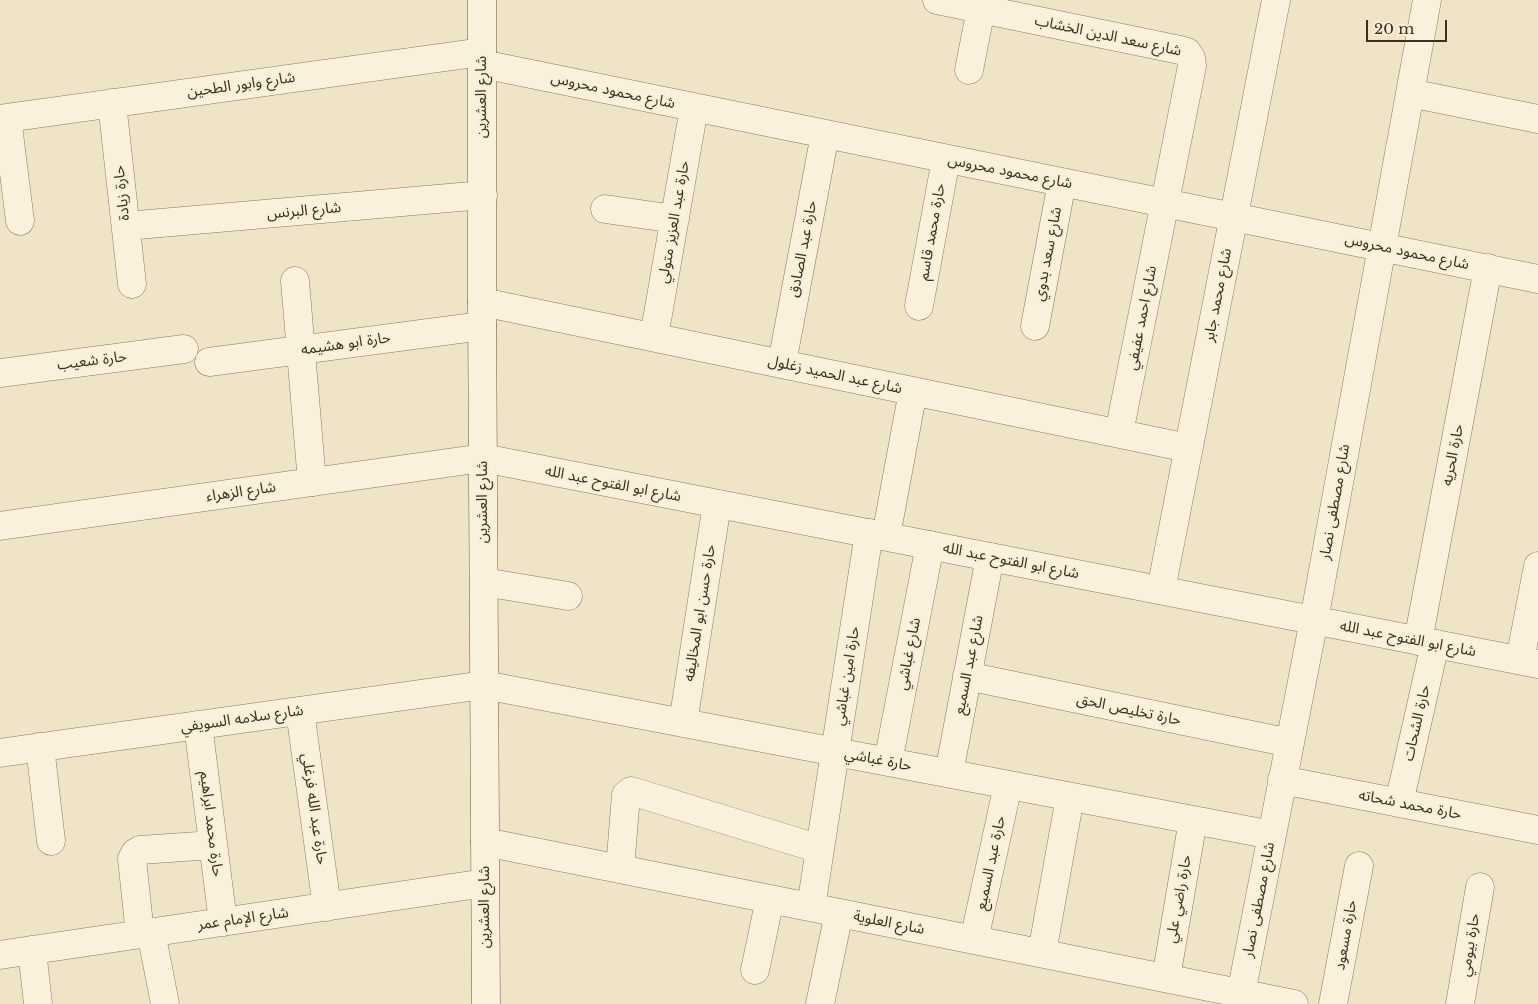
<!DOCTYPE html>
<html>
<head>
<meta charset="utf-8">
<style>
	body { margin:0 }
	#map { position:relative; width:1538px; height:1004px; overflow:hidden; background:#f0e4c8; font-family:"Libre Baskerville",serif }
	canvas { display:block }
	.scale { position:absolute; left:1366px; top:20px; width:81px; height:22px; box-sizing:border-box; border:2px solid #3d2e20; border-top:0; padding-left:6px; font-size:15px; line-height:18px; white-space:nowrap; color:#3d2e20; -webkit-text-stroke:4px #f7eed8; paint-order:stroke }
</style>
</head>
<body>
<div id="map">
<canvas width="1538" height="1004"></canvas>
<div class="scale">20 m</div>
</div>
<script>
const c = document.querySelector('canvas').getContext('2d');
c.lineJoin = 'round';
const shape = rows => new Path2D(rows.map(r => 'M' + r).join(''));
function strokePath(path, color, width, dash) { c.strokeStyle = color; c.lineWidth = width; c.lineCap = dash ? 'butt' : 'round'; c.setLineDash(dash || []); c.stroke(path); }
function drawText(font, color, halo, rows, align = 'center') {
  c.font = font + ' "Libre Baskerville","Noto Sans Arabic",serif'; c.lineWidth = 4; c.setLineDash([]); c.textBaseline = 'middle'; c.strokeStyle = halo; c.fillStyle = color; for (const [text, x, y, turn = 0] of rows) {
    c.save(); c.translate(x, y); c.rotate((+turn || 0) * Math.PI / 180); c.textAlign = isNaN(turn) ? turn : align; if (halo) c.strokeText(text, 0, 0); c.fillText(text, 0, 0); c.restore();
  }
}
const minor = shape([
	[937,0,1180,50,1187,52,1191,58,1192,66,1119,433],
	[482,64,1538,279],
	[969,70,981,9],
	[1410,93,1538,119],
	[112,103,132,284],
	[7,118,20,221],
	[0,119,482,52],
	[605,209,675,219],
	[126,226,483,195],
	[295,281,312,482],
	[482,302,1188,448],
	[919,306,946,159],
	[1035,326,1062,182],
	[654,337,694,108],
	[209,362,482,326],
	[782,363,825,134],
	[0,373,184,349],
	[886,536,913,391],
	[484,582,568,596],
	[1161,590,1276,0],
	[1418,641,1488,268],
	[1520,660,1538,566],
	[967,676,1290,743],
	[300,711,327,907],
	[683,723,717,504],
	[198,725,223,922],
	[40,747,51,841],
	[0,753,484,685,1272,835],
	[888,762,930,545],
	[949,773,990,557],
	[1282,780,1538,830],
	[1399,803,1435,644],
	[485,842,1294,1004],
	[620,869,626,795,631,791,820,849],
	[811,907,869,533],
	[151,932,165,1004],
	[140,934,132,859,135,853,140,850,213,845],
	[974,940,1008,785],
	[32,950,38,1004],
	[1042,953,1070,797],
	[0,955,485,883],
	[755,970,770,899],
	[1166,978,1193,820],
	[820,1004,839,913],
	[1239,1004,1314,620,1427,0],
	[1333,1004,1359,866],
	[1460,1004,1480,887]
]);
const tertiary = shape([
	[0,526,483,458,1538,664]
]);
const secondary = shape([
	[482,0,482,302,486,1004]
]);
strokePath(minor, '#8d765c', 29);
strokePath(tertiary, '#8d765c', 29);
strokePath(secondary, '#6f573f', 29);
strokePath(minor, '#faf1dc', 28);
strokePath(tertiary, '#faf1dc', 28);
strokePath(secondary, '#faf1dc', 28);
drawText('15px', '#3d2e20', '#f7eed8', [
	["شارع سعد الدين الخشاب",1108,36,12],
	["شارع وابور الطحين",241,85,-8],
	["شارع محمود محروس",613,91,12],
	["شارع العشرين",482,97,-90],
	["شارع محمود محروس",1010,172,11],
	["حارة زيادة",122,193,-96],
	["شارع البرنس",304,211,-5],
	["حارة عبد العزيز متولي",674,222,-80],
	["حارة محمد قاسم",932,232,-80],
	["حارة عبد الصادق",803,249,-79],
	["شارع محمود محروس",1407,252,12],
	["شارع سعد بدوي",1048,254,-79],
	["شارع محمد جابر",1218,295,-79],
	["شارع احمد عفيفي",1142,318,-79],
	["حارة ابو هشيمه",346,344,-8],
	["حارة شعيب",92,361,-7],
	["شارع عبد الحميد زغلول",835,375,12],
	["حارة الحريه",1453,455,-79],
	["شارع ابو الفتوح عبد الله",613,484,11],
	["شارع الزهراء",241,492,-8],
	["شارع العشرين",483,502,-90],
	["شارع مصطفى نصار",1335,502,-80],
	["شارع ابو الفتوح عبد الله",1011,561,11],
	["حارة حسن ابو المخاليفه",700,613,-81],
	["شارع ابو الفتوح عبد الله",1408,639,11],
	["شارع غباشي",909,654,-79],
	["شارع عبد السميع",969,665,-79],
	["حارة امين غباشي",847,676,-81],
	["حارة تخليص الحق",1129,710,12],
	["شارع سلامه السويفي",242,719,-8],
	["حارة الشحات",1417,723,-77],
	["حارة غباشي",878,760,11],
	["حارة محمد شحاته",1410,805,11],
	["حارة عبد الله فرغلي",314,809,82],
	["حارة محمد ابراهيم",211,824,83],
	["حارة عبد السميع",991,863,-78],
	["حارة راضي علي",1179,899,-80],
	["شارع مصطفى نصار",1259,900,-79],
	["شارع العشرين",485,907,-90],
	["شارع الإمام عمر",243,919,-8],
	["شارع العلوية",889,923,11],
	["حارة مسعود",1346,935,-80],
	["حارة بيومي",1470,945,-81]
]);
</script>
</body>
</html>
